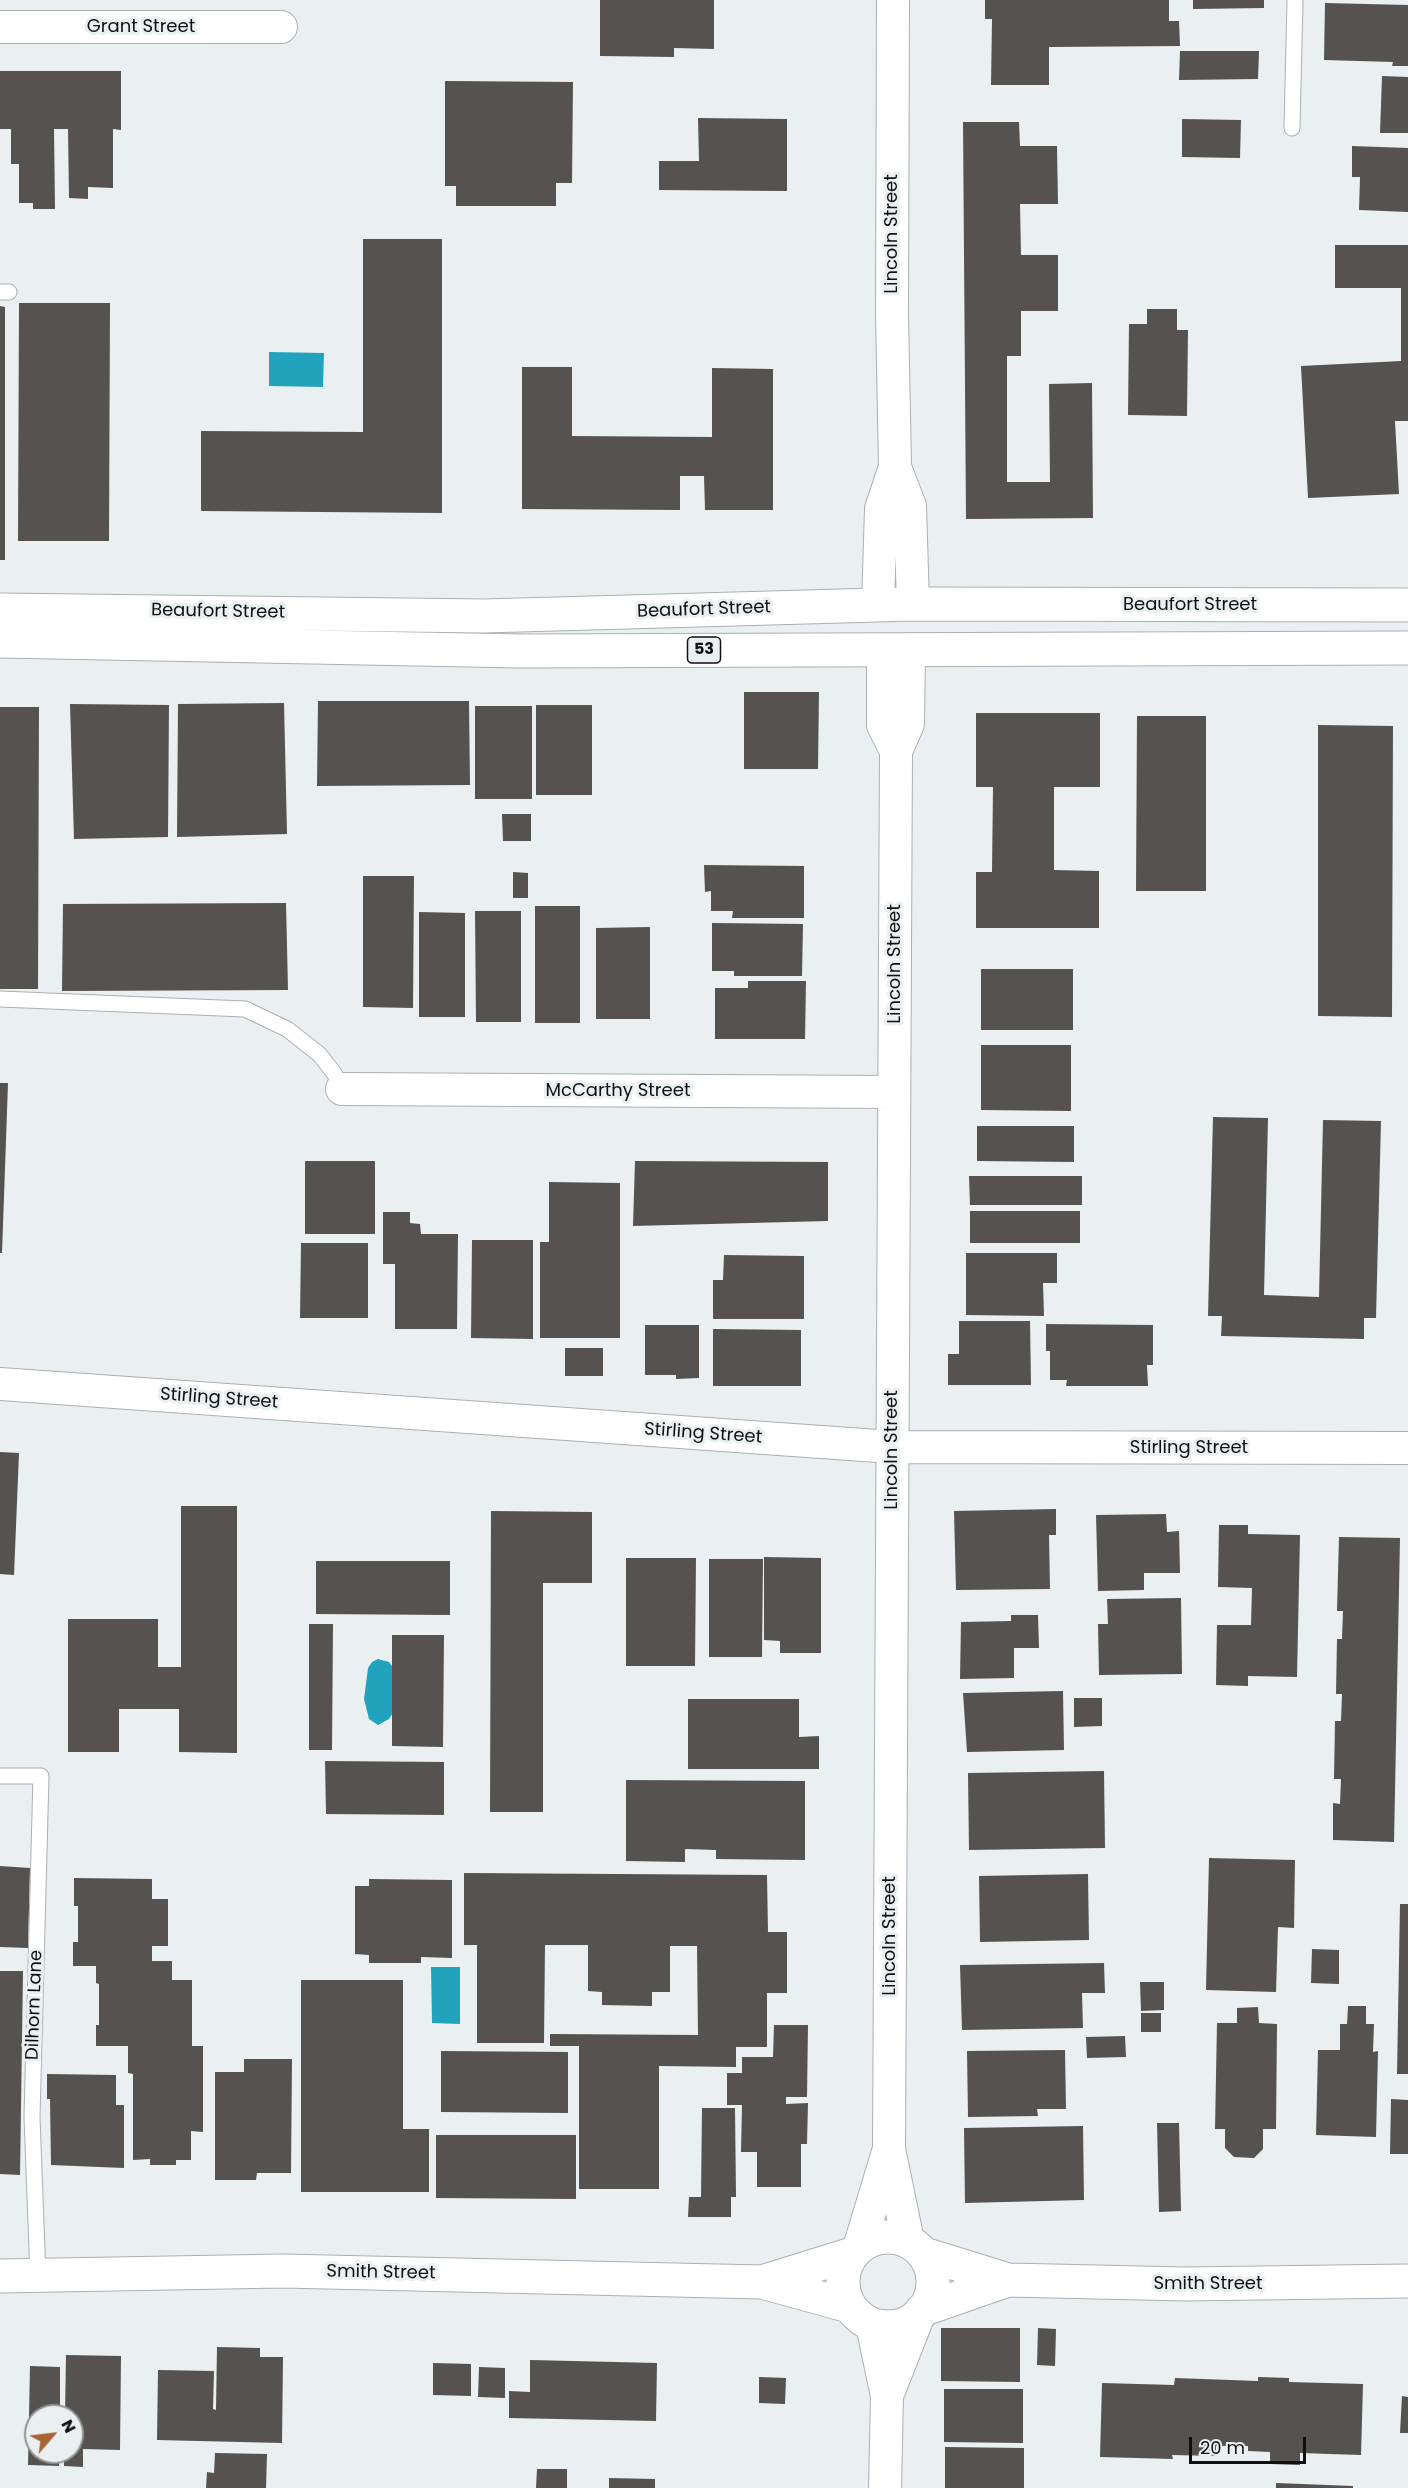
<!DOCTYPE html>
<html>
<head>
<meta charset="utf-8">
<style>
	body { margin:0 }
	#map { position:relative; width:1408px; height:2488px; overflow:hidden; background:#eaeff1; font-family:Poppins,sans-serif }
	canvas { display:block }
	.north { position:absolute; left:24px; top:2404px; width:60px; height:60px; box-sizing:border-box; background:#eaeff1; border:2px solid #929697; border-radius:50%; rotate:62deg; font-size:16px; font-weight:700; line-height:24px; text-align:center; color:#0f1111 }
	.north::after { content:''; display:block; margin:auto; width:21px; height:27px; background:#a76333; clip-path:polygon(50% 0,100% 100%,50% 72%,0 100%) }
	.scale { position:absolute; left:1189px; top:2437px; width:117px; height:27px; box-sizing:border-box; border:3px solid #0f1111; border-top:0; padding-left:8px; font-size:18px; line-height:21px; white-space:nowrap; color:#0f1111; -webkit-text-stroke:4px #eaeff1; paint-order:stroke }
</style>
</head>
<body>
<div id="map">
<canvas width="1408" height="2488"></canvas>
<div class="north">N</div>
<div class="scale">20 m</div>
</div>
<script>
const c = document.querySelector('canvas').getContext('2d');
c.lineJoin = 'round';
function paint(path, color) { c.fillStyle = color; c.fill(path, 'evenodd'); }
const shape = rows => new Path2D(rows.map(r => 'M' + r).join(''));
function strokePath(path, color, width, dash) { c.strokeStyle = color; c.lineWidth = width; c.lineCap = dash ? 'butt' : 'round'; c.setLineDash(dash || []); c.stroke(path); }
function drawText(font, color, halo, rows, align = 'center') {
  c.font = font + ' Poppins,sans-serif'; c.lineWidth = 6; c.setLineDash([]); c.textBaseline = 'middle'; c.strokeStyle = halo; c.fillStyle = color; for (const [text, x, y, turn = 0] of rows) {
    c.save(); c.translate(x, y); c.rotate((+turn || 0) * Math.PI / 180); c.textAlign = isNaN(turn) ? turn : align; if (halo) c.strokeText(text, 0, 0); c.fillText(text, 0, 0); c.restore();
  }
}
paint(shape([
	[269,352,324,353,323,387,269,386],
	[378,1659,389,1662,395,1670,394,1711,389,1719,378,1725,369,1719,364,1699,368,1668,372,1662],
	[431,1967,460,1967,460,2024,432,2023]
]), '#21a2bd');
paint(shape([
	[600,0,714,0,714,49,674,48,674,57,600,56],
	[985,0,1169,0,1169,21,1179,21,1180,46,1049,47,1049,85,991,85,992,19,985,19],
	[1193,0,1264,0,1264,8,1193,9],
	[1325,3,1408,5,1408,66,1392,66,1393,62,1324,60],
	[1180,51,1259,51,1258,79,1179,80],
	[0,71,121,71,121,130,113,129,113,188,88,187,88,199,69,198,68,129,54,129,55,209,33,209,33,203,19,203,19,164,11,164,11,129,0,129],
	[1382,76,1408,77,1408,133,1380,133],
	[445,81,573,82,572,183,556,183,556,206,456,206,456,186,445,186],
	[698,118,787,119,787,191,659,190,659,161,699,161],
	[1182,119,1241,120,1240,158,1182,157],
	[963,122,1019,122,1020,146,1057,146,1058,204,1020,204,1021,255,1058,255,1058,311,1021,311,1021,356,1007,356,1007,482,1050,482,1049,384,1092,383,1093,518,966,519],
	[1352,146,1408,148,1408,212,1359,210,1360,177,1352,177],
	[363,239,442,239,442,513,201,511,201,431,363,432],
	[1335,245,1408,245,1408,421,1395,421,1399,494,1308,498,1301,366,1401,361,1401,288,1335,288],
	[19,303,110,303,109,541,18,541],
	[0,306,5,307,5,560,0,560],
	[1147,309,1177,309,1177,330,1188,330,1187,416,1128,415,1129,324,1147,324],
	[522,367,572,367,572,436,712,437,712,368,773,369,773,510,705,510,704,476,680,476,680,510,522,509],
	[744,692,819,692,818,769,744,769],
	[318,701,469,701,470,785,317,786],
	[284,703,287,834,177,837,178,704],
	[70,704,169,705,168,837,74,839],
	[536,705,592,705,592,795,536,795],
	[475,706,532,706,532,799,475,799],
	[0,707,39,707,38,989,0,989],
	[976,713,1100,713,1100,787,1054,787,1054,870,1099,871,1099,928,976,928,976,872,992,872,993,787,976,787],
	[1137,716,1206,716,1206,891,1136,891],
	[1318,725,1393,726,1392,1017,1318,1016],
	[502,814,531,814,531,841,503,841],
	[704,865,804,866,804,918,732,918,733,911,711,911,711,891,705,892],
	[513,872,528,873,528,898,513,898],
	[363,876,414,876,413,1008,363,1007],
	[286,903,288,990,62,991,63,904],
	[535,906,580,906,580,1023,535,1023],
	[475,911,521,911,521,1022,476,1022],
	[419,912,465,913,465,1017,419,1017],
	[712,923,803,924,802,976,734,976,734,971,712,971],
	[650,927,650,1019,596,1019,596,928],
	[981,969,1073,969,1073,1030,981,1030],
	[748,981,806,981,805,1039,715,1039,715,988,748,988],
	[981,1045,1071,1045,1071,1111,981,1110],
	[0,1083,8,1083,2,1253,0,1253],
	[1213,1117,1268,1118,1264,1295,1319,1297,1323,1120,1381,1121,1376,1318,1364,1318,1364,1339,1221,1336,1222,1316,1208,1316],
	[977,1126,1074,1126,1074,1162,977,1161],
	[305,1161,375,1161,375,1234,305,1234],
	[635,1161,828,1162,828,1221,633,1226],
	[969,1176,1082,1176,1082,1205,970,1205],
	[549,1182,620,1183,620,1338,540,1338,540,1242,549,1242],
	[970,1211,1080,1211,1080,1243,970,1243],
	[383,1212,410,1212,410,1223,420,1224,421,1234,458,1234,457,1329,395,1329,395,1264,383,1264],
	[472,1240,533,1240,533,1339,471,1338],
	[301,1243,368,1243,368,1318,300,1318],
	[966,1253,1057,1253,1057,1283,1043,1283,1044,1316,966,1315],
	[724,1255,804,1256,804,1319,713,1319,713,1280,723,1280],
	[959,1321,1030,1321,1031,1385,948,1385,948,1354,959,1354],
	[1046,1324,1153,1325,1153,1365,1147,1365,1148,1386,1066,1386,1067,1380,1050,1380,1050,1351,1046,1351],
	[645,1325,699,1325,699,1378,676,1379,676,1375,645,1375],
	[713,1329,801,1330,801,1386,713,1386],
	[565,1348,603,1348,603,1376,565,1376],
	[0,1452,19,1453,14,1575,0,1574],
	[181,1506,237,1506,237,1753,179,1752,179,1709,119,1709,119,1752,68,1752,68,1619,158,1619,158,1667,181,1667],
	[1056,1509,1056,1535,1049,1535,1050,1589,956,1590,954,1511],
	[491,1511,592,1512,592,1583,543,1583,543,1812,490,1812],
	[1166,1514,1167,1532,1179,1531,1180,1573,1144,1573,1144,1590,1098,1591,1096,1515],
	[1219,1525,1248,1525,1248,1534,1300,1535,1297,1677,1248,1676,1248,1686,1216,1685,1217,1625,1251,1625,1252,1588,1218,1587],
	[1339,1537,1400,1538,1394,1842,1333,1840,1333,1803,1340,1804,1341,1779,1334,1779,1335,1721,1341,1721,1342,1694,1336,1694,1337,1639,1342,1639,1343,1611,1337,1611],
	[764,1557,821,1558,821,1653,780,1653,780,1641,764,1640],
	[626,1558,696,1558,695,1666,626,1666],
	[709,1559,763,1559,762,1657,709,1657],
	[316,1561,450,1561,450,1615,316,1614],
	[1181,1598,1182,1674,1099,1675,1098,1624,1108,1624,1107,1599],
	[1011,1615,1038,1615,1039,1648,1014,1648,1014,1678,960,1679,961,1622,1011,1621],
	[309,1624,333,1624,332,1750,309,1750],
	[392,1635,444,1635,443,1747,392,1746],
	[1063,1691,1064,1750,967,1752,963,1693],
	[1074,1698,1102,1698,1102,1726,1074,1727],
	[688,1699,799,1699,799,1737,819,1736,819,1769,688,1769],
	[325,1761,444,1762,444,1815,326,1814],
	[1104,1771,1105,1848,969,1850,968,1773],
	[626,1780,805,1781,805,1860,716,1859,716,1850,685,1849,685,1862,626,1861],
	[1209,1858,1295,1860,1294,1928,1278,1927,1276,1992,1206,1990],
	[0,1866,30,1868,28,1948,0,1947],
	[464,1873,767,1875,768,1932,787,1932,787,1993,767,1993,767,2047,736,2047,736,2067,659,2066,659,2189,579,2189,579,2046,550,2046,550,2034,698,2035,697,1946,670,1946,670,1992,652,1992,652,2006,602,2005,602,1992,588,1991,588,1945,545,1945,544,2043,477,2043,477,1945,464,1945],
	[1088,1874,1089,1940,980,1942,979,1876],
	[74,1878,152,1879,152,1899,168,1899,168,1946,152,1946,152,1961,172,1961,172,1980,192,1980,192,2046,203,2046,203,2132,191,2131,191,2160,176,2160,176,2165,150,2165,150,2159,133,2160,133,2074,128,2073,128,2046,96,2046,96,2025,99,2025,99,1984,96,1983,96,1966,73,1966,73,1942,78,1942,78,1906,74,1906],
	[369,1879,452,1880,452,1958,421,1957,421,1963,369,1963,369,1955,355,1954,355,1886,369,1886],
	[1400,1904,1408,1904,1408,2074,1397,2074],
	[1312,1949,1339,1950,1339,1984,1311,1983],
	[1104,1963,1105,1993,1082,1993,1083,2028,962,2030,960,1965],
	[0,1971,23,1971,20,2175,0,2174],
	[301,1980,403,1980,403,2129,429,2129,429,2192,301,2192],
	[1140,1982,1164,1982,1164,2010,1141,2011],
	[1348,2006,1366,2006,1366,2024,1374,2024,1373,2052,1378,2051,1376,2137,1316,2135,1318,2050,1340,2050,1340,2024,1347,2024],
	[1258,2007,1259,2023,1277,2024,1276,2129,1263,2129,1263,2149,1254,2158,1234,2157,1225,2148,1225,2129,1215,2129,1217,2023,1237,2023,1237,2008],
	[1141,2013,1161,2013,1161,2032,1141,2032],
	[774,2025,808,2025,807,2097,786,2097,786,2104,808,2103,807,2144,801,2144,801,2187,757,2187,757,2152,741,2152,742,2105,727,2105,727,2073,742,2073,742,2057,773,2057],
	[1125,2036,1126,2057,1087,2058,1086,2037],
	[1065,2050,1066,2109,1037,2109,1038,2116,968,2117,967,2051],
	[441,2051,568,2052,568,2113,441,2112],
	[244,2059,292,2059,291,2173,257,2173,256,2180,215,2180,215,2072,244,2072],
	[47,2074,116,2075,116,2105,124,2105,124,2168,51,2165,50,2099,47,2099],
	[1391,2099,1408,2100,1408,2154,1390,2154],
	[702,2108,735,2108,736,2197,731,2197,731,2217,688,2217,689,2197,701,2197],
	[1157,2123,1179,2123,1181,2211,1159,2212],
	[1083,2126,1084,2200,965,2203,964,2128],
	[436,2135,576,2135,576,2199,436,2198],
	[941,2328,1020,2328,1020,2382,941,2381],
	[1038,2328,1056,2329,1055,2366,1037,2365],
	[217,2347,260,2348,260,2357,283,2357,282,2443,157,2440,158,2370,214,2371,213,2409,216,2410],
	[66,2355,121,2356,120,2450,83,2449,83,2467,64,2466,64,2452,72,2452,72,2416,65,2416],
	[530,2360,657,2363,656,2421,509,2418,509,2391,530,2392],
	[433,2363,471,2364,471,2396,433,2395],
	[30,2366,60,2367,60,2416,36,2416,36,2452,59,2452,59,2466,28,2465],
	[479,2367,505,2368,505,2398,478,2397],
	[759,2377,786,2378,785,2404,759,2403],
	[1258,2377,1289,2378,1289,2382,1363,2384,1361,2455,1300,2453,1300,2465,1270,2464,1270,2452,1248,2451,1248,2446,1216,2446,1216,2456,1172,2455,1173,2459,1100,2457,1102,2383,1174,2385,1175,2378,1258,2381],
	[944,2389,1023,2389,1023,2443,944,2442],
	[1402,2396,1408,2397,1408,2433,1400,2433],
	[945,2447,1024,2448,1024,2488,945,2488],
	[215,2453,267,2454,266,2488,206,2488,207,2472,214,2473],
	[537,2469,567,2469,567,2488,536,2488],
	[609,2478,655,2479,655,2488,609,2488],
	[1276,2483,1353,2486,1353,2488,1276,2488]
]), '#555250');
const lane = shape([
	[1292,128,1295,0],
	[0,292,9,292],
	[0,999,245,1009,287,1029,319,1054,334,1073,342,1089],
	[0,1776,41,1776,32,2117,38,2276]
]);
const street = shape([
	[0,27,281,27],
	[895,467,910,506,913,604],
	[878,605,881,509,895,467,892,315,893,0],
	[883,650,883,725,896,751],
	[342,1089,894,1092],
	[0,1384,892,1447,1408,1448],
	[908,2241,889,2149,896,751,908,724,909,650],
	[859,2248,888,2152],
	[872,2325,887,2396,885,2488],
	[887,2396,918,2317]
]);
const secondary = shape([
	'843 2282a45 45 0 1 1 90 0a45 45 0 1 1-90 0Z',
	[924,2254,1008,2280,1185,2284,1408,2281],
	[0,2276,283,2271,762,2282,849,2306],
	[762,2282,852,2254],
	[922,2310,1008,2280]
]);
const primary = shape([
	[0,610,484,616,913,604,1408,605],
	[0,641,521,651,1408,648]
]);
strokePath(lane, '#abb0b1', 17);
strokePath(street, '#abb0b1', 34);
strokePath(secondary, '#abb0b1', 35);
strokePath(primary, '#abb0b1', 35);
strokePath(lane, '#fff', 15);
strokePath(street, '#fff', 32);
strokePath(secondary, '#fff', 33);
strokePath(primary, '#fff', 33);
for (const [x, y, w] of [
	[704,650,33]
]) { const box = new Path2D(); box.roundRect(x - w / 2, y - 13, w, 26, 4.5); c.fillStyle = '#eaeff1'; c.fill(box); strokePath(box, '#0f1111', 1.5); }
drawText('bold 16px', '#0f1111', null, [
	["53",704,650]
]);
drawText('18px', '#0f1111', '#eaeff1', [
	["Grant Street",141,27],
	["Lincoln Street",892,234,-90],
	["Beaufort Street",1190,605],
	["Beaufort Street",704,610,-2],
	["Beaufort Street",218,612,1],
	["Lincoln Street",895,964,-90],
	["McCarthy Street",618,1091],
	["Stirling Street",219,1399,4],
	["Stirling Street",703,1434,4],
	["Stirling Street",1189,1448],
	["Lincoln Street",892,1450,-90],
	["Lincoln Street",890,1936,-90],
	["Dilhorn Lane",35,2005,-88],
	["Smith Street",381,2273,1],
	["Smith Street",1208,2284]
]);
</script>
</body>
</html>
